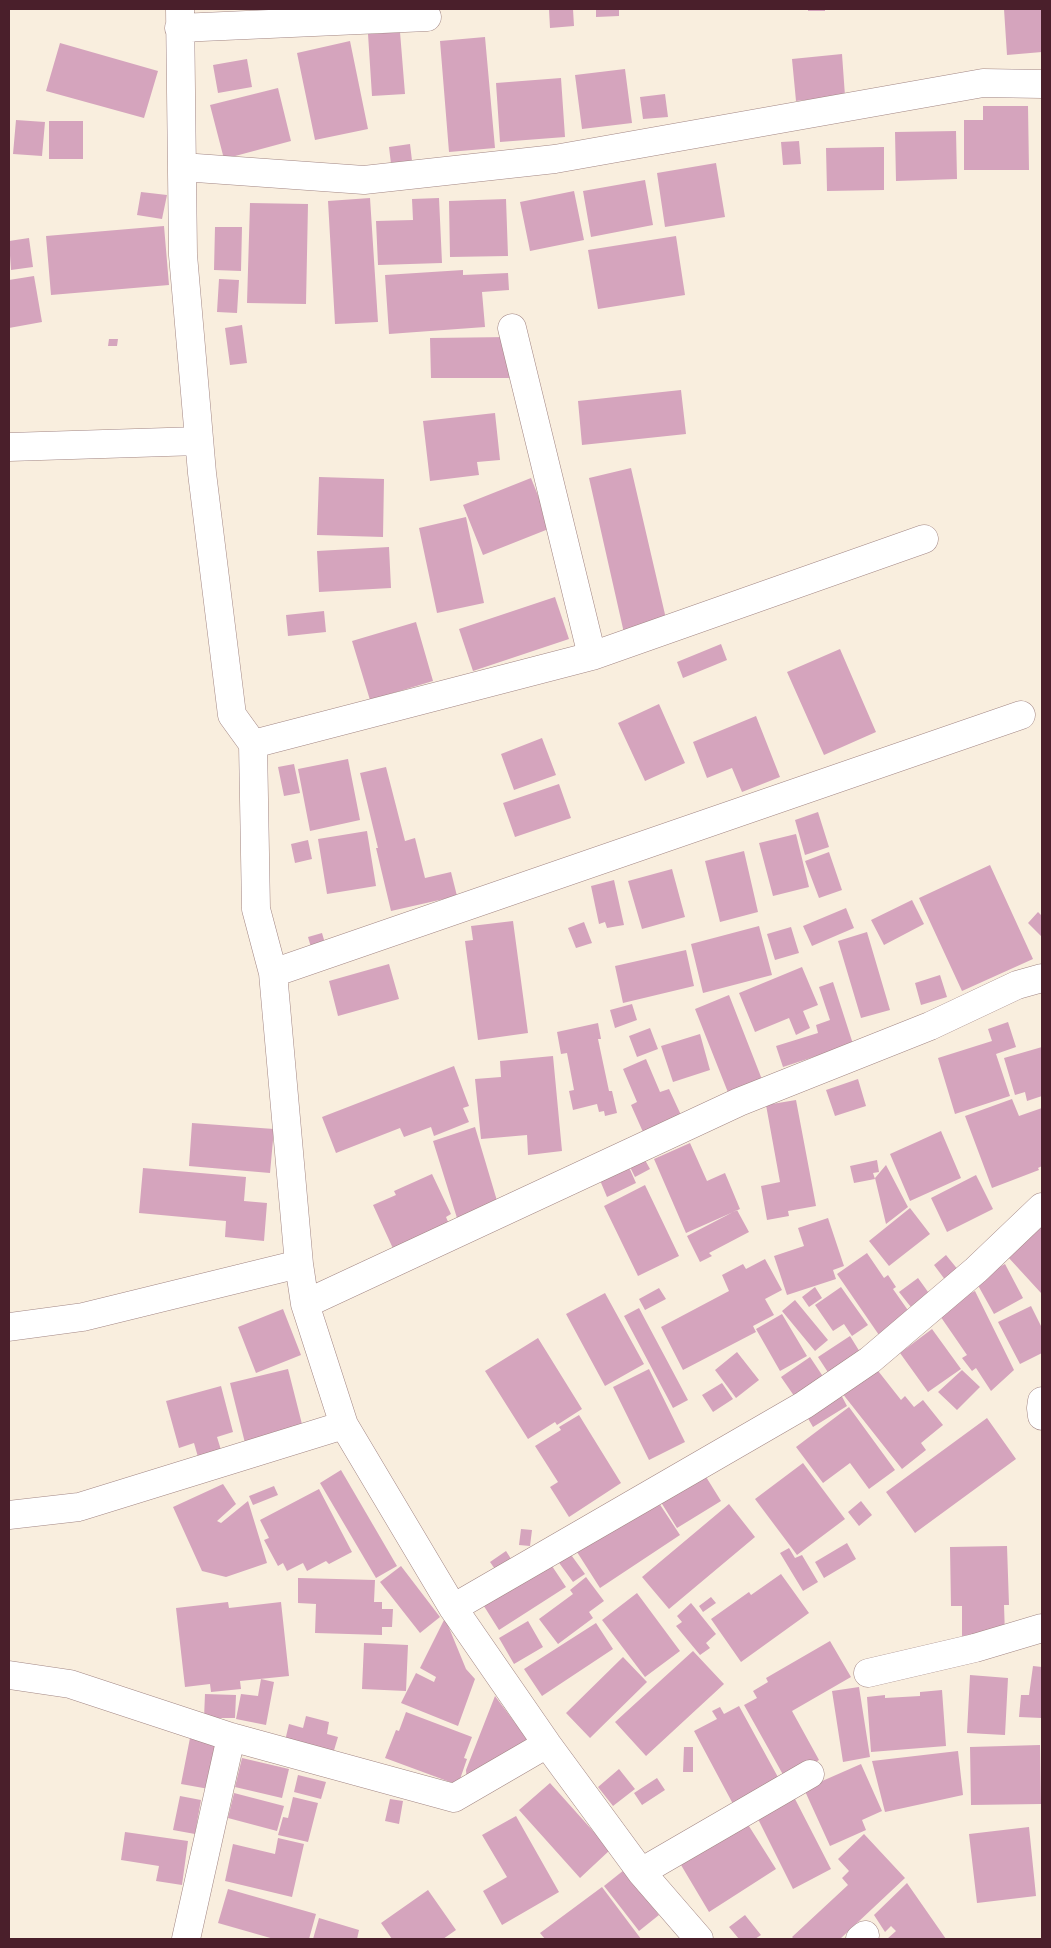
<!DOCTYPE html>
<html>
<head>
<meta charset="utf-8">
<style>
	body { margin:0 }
	#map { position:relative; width:1051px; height:1948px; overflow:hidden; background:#f9eede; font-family:Cardo,serif }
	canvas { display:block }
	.frame { position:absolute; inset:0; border:10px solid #4a1f2b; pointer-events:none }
</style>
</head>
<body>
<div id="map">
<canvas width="1051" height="1948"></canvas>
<div class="frame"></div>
</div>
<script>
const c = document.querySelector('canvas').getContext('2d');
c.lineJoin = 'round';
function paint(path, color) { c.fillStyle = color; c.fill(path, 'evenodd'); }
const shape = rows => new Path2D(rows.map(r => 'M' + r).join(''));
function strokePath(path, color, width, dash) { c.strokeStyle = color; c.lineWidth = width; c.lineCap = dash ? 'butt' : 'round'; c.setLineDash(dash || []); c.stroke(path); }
paint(shape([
	[549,9,573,9,574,26,550,28],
	[596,9,619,9,619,16,596,17],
	[808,9,825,9,825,11,808,11],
	[1004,9,1042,9,1042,52,1007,55],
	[400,32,405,94,372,96,368,34],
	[485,37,495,148,449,152,440,41],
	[350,41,368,129,315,140,297,53],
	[60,43,158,71,144,118,46,91],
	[842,54,845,96,796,101,792,59],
	[247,59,252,87,218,93,213,65],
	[625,69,632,123,582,129,575,75],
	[561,78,565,137,500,142,496,83],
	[278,88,291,141,224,159,210,105],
	[665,94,668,117,643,119,640,97],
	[983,106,1028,106,1029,170,964,170,964,120,983,120],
	[16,120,45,122,42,156,13,154],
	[49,121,83,121,83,159,49,159],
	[956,131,957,179,896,181,895,132],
	[799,141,801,164,783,165,781,142],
	[410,144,413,169,392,172,389,147],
	[884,147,884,190,827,191,826,148],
	[716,163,725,217,665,227,657,173],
	[645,180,653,225,591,237,583,191],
	[574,191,584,240,530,251,520,202],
	[141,192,167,195,162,219,137,215],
	[370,198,378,322,335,324,328,201],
	[439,198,442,263,378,265,376,221,413,220,412,199],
	[506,199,508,256,450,257,449,201],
	[250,203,308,204,306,304,247,303],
	[164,226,169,285,51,295,46,236],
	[215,227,242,227,241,271,214,270],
	[676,236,685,295,598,309,588,250],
	[29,238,33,267,11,270,9,241],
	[463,270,463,275,508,273,509,290,482,292,485,327,389,334,385,275],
	[34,276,42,322,9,328,9,280],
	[219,279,239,280,237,313,217,312],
	[242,325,247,363,230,365,225,328],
	[510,337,510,378,431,378,430,338],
	[109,339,118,339,117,346,108,346],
	[681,390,686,434,582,445,578,401],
	[495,413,500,460,477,462,479,475,430,481,423,421],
	[631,468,667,623,624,633,589,478],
	[319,477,384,479,383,537,317,535],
	[531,478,551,528,483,555,463,505],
	[466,517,484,603,437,613,419,528],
	[389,547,391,588,319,592,317,551],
	[555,597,569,639,473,671,459,629],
	[324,611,326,632,288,636,286,615],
	[416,622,433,681,370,700,352,641],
	[721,644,727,660,683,678,677,662],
	[840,649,876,732,824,755,787,672],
	[659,704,685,763,645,781,618,723],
	[756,716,780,777,742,792,732,768,707,778,693,742],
	[542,738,556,775,514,790,501,754],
	[348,759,360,820,310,831,298,769],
	[294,764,300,793,284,796,278,767],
	[386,767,405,841,415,838,425,878,451,872,457,896,391,911,376,848,378,848,360,773],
	[559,784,571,818,515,837,503,803],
	[818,812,829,847,805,855,795,820],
	[367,831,376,886,327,894,318,839],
	[796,834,809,887,773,896,759,843],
	[308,840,312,859,295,863,291,844],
	[744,851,758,912,720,922,705,861],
	[829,852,842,890,819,898,805,861],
	[990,865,1033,959,962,991,919,898],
	[672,869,685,917,642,929,628,881],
	[614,880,624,925,607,928,605,922,599,924,591,886],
	[912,900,924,924,884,945,871,920],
	[846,908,854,928,812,946,803,926],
	[1038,912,1042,916,1042,937,1028,923],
	[513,921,528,1033,478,1040,465,941,473,940,471,926],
	[584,922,592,943,576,948,568,928],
	[759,926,772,975,703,993,691,944],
	[791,927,799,953,775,960,767,934],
	[867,932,890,1010,861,1018,838,941],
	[322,933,327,950,313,954,308,937],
	[686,950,694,986,623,1003,615,966],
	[389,964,399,999,338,1016,329,981],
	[802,967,818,1005,803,1011,810,1028,796,1035,789,1018,755,1032,739,993],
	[940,975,947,997,921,1005,915,983],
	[833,982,853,1044,783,1067,776,1046,818,1033,816,1025,830,1020,819,987],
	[729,995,763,1082,729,1095,695,1009],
	[632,1004,637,1020,615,1028,610,1010],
	[1008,1022,1016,1047,996,1054,1010,1096,955,1114,938,1058,992,1041,988,1029],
	[598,1023,601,1039,598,1039,609,1091,612,1091,617,1113,605,1116,604,1111,599,1112,597,1104,573,1110,569,1091,574,1090,567,1053,561,1054,557,1032],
	[650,1028,658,1049,637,1057,629,1036],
	[700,1034,710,1070,673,1082,661,1046],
	[1042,1047,1042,1096,1027,1101,1025,1092,1015,1095,1004,1058],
	[553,1056,562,1151,528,1155,527,1135,481,1139,475,1079,501,1077,500,1061],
	[646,1059,660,1092,669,1089,681,1115,643,1132,631,1105,637,1102,623,1069],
	[454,1066,469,1106,463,1108,469,1122,434,1136,431,1127,404,1137,400,1128,336,1153,322,1117],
	[858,1079,866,1106,835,1116,826,1090],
	[1012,1099,1019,1116,1042,1108,1042,1166,1038,1168,1039,1170,992,1188,965,1116],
	[796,1100,816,1206,788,1211,789,1216,767,1220,761,1186,780,1182,766,1105],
	[192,1123,274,1129,270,1173,189,1166],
	[475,1127,498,1204,457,1218,433,1141],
	[941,1131,961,1178,910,1201,890,1154],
	[690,1143,707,1181,725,1173,740,1209,686,1233,654,1159],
	[645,1160,650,1169,635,1177,630,1167],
	[877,1160,879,1172,873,1173,875,1179,854,1183,850,1166],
	[628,1165,636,1183,607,1197,599,1178],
	[886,1165,908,1207,886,1224,875,1178],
	[143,1168,246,1177,244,1201,267,1203,264,1241,225,1237,226,1221,139,1213],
	[432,1174,451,1214,446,1217,451,1229,396,1255,373,1205,396,1195,394,1191],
	[976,1175,993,1209,947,1232,931,1198],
	[645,1185,679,1256,638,1276,604,1206],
	[910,1208,930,1234,889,1266,869,1241],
	[737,1210,749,1232,709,1253,712,1256,700,1262,687,1236],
	[828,1218,844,1266,833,1270,836,1279,787,1295,774,1256,804,1246,798,1228],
	[1042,1225,1042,1291,1041,1293,1008,1257],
	[867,1253,884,1278,888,1275,896,1287,893,1289,912,1316,881,1338,837,1274],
	[946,1255,959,1271,946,1281,934,1265],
	[765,1259,782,1290,765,1299,774,1315,753,1326,756,1332,683,1370,661,1327,729,1291,722,1275,743,1264,746,1269],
	[1005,1264,1023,1298,994,1314,975,1280],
	[918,1278,936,1303,918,1316,899,1292],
	[815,1287,822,1298,809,1307,802,1297],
	[841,1287,868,1325,852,1336,844,1324,833,1331,815,1305],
	[659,1288,666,1299,645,1310,639,1299],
	[975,1291,1014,1370,991,1391,976,1368,972,1371,962,1358,967,1355,936,1310],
	[605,1293,644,1364,605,1386,566,1314],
	[795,1300,828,1340,815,1351,782,1311],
	[1031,1306,1042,1328,1042,1353,1020,1364,998,1322],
	[639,1308,688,1400,673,1408,624,1316],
	[283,1309,301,1355,256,1373,238,1327],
	[782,1314,807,1356,780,1371,756,1329],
	[932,1329,961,1369,928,1392,900,1353],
	[850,1336,863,1357,831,1377,818,1357],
	[538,1338,582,1409,557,1425,555,1422,528,1439,485,1371],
	[737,1352,759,1380,736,1398,715,1370],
	[810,1357,828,1384,799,1403,781,1377],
	[875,1367,901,1400,905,1396,914,1407,923,1400,943,1425,921,1443,926,1450,902,1469,842,1393],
	[288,1369,303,1428,245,1443,230,1383],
	[649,1369,685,1442,649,1460,613,1387],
	[962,1370,980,1387,957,1410,938,1392],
	[722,1383,733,1399,713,1412,702,1395],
	[221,1386,233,1432,217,1437,221,1450,198,1457,194,1443,179,1448,166,1401],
	[838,1389,847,1406,813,1427,803,1410],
	[849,1407,895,1470,869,1489,850,1463,823,1483,796,1447],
	[579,1415,621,1483,569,1517,550,1487,558,1482,535,1446,561,1430,559,1427],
	[987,1418,1016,1459,915,1533,886,1492],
	[803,1463,845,1519,797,1555,755,1499],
	[341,1470,397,1566,376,1578,320,1483],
	[703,1472,721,1501,677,1528,659,1499],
	[223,1484,236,1504,217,1521,221,1523,248,1501,267,1563,226,1577,202,1571,173,1507],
	[274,1486,278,1495,253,1505,249,1496],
	[319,1489,352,1552,329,1564,326,1561,307,1571,303,1563,287,1571,283,1563,278,1566,264,1540,269,1538,260,1520],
	[657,1500,680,1535,600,1588,577,1552],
	[861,1501,872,1515,859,1526,848,1512],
	[729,1504,755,1537,669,1609,642,1577],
	[521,1529,532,1530,530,1546,519,1545],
	[847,1543,856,1559,824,1578,815,1562],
	[1007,1546,1009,1605,1004,1605,1005,1635,962,1636,962,1606,951,1606,950,1547],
	[789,1548,795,1558,802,1555,818,1582,803,1591,780,1553],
	[506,1551,513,1562,497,1572,490,1562],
	[569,1552,585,1574,573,1582,557,1560],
	[548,1560,566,1587,499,1630,482,1603],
	[401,1566,440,1617,420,1633,380,1582],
	[781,1574,809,1613,741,1662,711,1619,749,1592,751,1595],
	[586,1577,604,1601,589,1612,593,1618,558,1644,539,1619,573,1594,570,1590],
	[298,1578,375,1580,374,1602,382,1602,382,1609,393,1609,392,1627,382,1627,382,1635,315,1633,316,1604,298,1603],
	[637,1593,680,1651,645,1677,602,1620],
	[711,1597,716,1603,703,1612,699,1606],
	[228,1602,229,1608,281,1602,289,1676,240,1681,241,1689,211,1692,210,1684,185,1687,176,1608],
	[691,1603,716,1634,706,1643,710,1648,700,1655,676,1626,682,1622,677,1616],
	[445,1618,466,1669,475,1679,458,1726,401,1703,416,1673,434,1682,436,1677,420,1668],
	[528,1621,543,1647,514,1664,499,1638],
	[596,1623,613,1649,542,1696,524,1669],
	[830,1641,851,1677,792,1711,819,1760,786,1780,744,1705,757,1698,753,1691,768,1682,766,1678],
	[364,1643,408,1645,406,1691,362,1689],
	[693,1651,724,1684,646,1756,615,1722],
	[623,1657,647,1682,590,1738,566,1713],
	[1033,1666,1042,1667,1042,1718,1019,1717,1021,1695,1029,1695],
	[970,1675,1008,1678,1005,1735,967,1733],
	[261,1679,274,1682,266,1725,236,1719,241,1694,258,1696],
	[859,1687,870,1757,843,1762,832,1691],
	[942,1690,946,1746,871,1752,867,1697,885,1695,885,1698,920,1696,920,1692],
	[205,1694,236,1695,235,1718,204,1718],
	[495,1696,528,1740,467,1786,466,1770],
	[739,1706,779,1779,733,1804,694,1731,717,1719,712,1711,720,1707,724,1714],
	[406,1712,472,1737,464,1758,467,1759,458,1785,385,1758,396,1730,399,1731],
	[306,1716,329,1722,327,1734,338,1737,332,1757,284,1745,289,1724,303,1728],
	[190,1738,218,1744,209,1789,181,1784],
	[1040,1745,1041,1804,971,1805,970,1747],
	[684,1747,693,1747,693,1772,683,1772],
	[958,1751,963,1795,885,1812,872,1761],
	[242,1758,289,1769,282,1798,235,1787],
	[861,1764,882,1811,862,1820,866,1830,830,1846,804,1789],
	[619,1769,635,1789,613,1806,598,1787],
	[298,1775,326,1782,321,1799,294,1792],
	[657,1778,665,1790,642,1805,634,1793],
	[550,1783,610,1850,580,1878,519,1810],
	[234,1793,284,1806,277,1831,228,1818],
	[180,1796,201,1800,195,1834,173,1830],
	[293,1797,318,1803,308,1842,278,1835,283,1817,288,1818],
	[794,1797,831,1869,793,1889,757,1817],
	[390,1799,403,1801,399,1824,385,1821],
	[516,1816,559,1892,502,1925,483,1891,507,1877,482,1835],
	[747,1823,776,1869,709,1912,681,1865],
	[1029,1827,1036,1896,977,1903,969,1834],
	[125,1832,188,1841,182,1885,156,1881,159,1866,121,1860],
	[864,1834,905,1878,840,1939,794,1939,792,1937,848,1885,842,1878,849,1871,838,1859],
	[278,1838,304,1844,292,1897,225,1881,233,1844,275,1854],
	[624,1870,659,1915,639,1931,604,1886],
	[907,1883,946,1939,887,1939,896,1931,891,1926,885,1932,874,1915],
	[602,1887,641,1939,545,1939,540,1933],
	[228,1889,316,1914,309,1939,274,1939,218,1923],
	[428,1890,456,1930,443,1939,392,1939,381,1923],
	[745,1915,761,1935,755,1939,739,1939,729,1927],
	[319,1918,359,1930,357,1939,313,1939]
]), '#d5a4bd');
const minor = shape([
	[180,9,183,255,202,473,232,715,253,744,256,909,273,973,299,1264,305,1304,344,1425,453,1608,547,1744,641,1872,699,1939],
	[179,28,427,17],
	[182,167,364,180,555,159,983,83,1042,84],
	[512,328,592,656],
	[9,447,199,441],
	[253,744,592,656,924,539],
	[273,973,1021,715],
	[305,1304,739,1102,930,1026,1017,985,1042,978],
	[9,1327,83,1317,299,1264],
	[1042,1401,1041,1408,1042,1416],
	[9,1515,79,1507,344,1425],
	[453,1608,804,1405,870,1360,976,1270,1042,1207],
	[868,1673,975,1648,1042,1628],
	[9,1675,70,1684,231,1737,454,1798,547,1744],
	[641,1872,810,1774],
	[186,1939,231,1737],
	[860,1939,865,1935]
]);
strokePath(minor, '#a28684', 29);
strokePath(minor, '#fff', 28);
</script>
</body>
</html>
